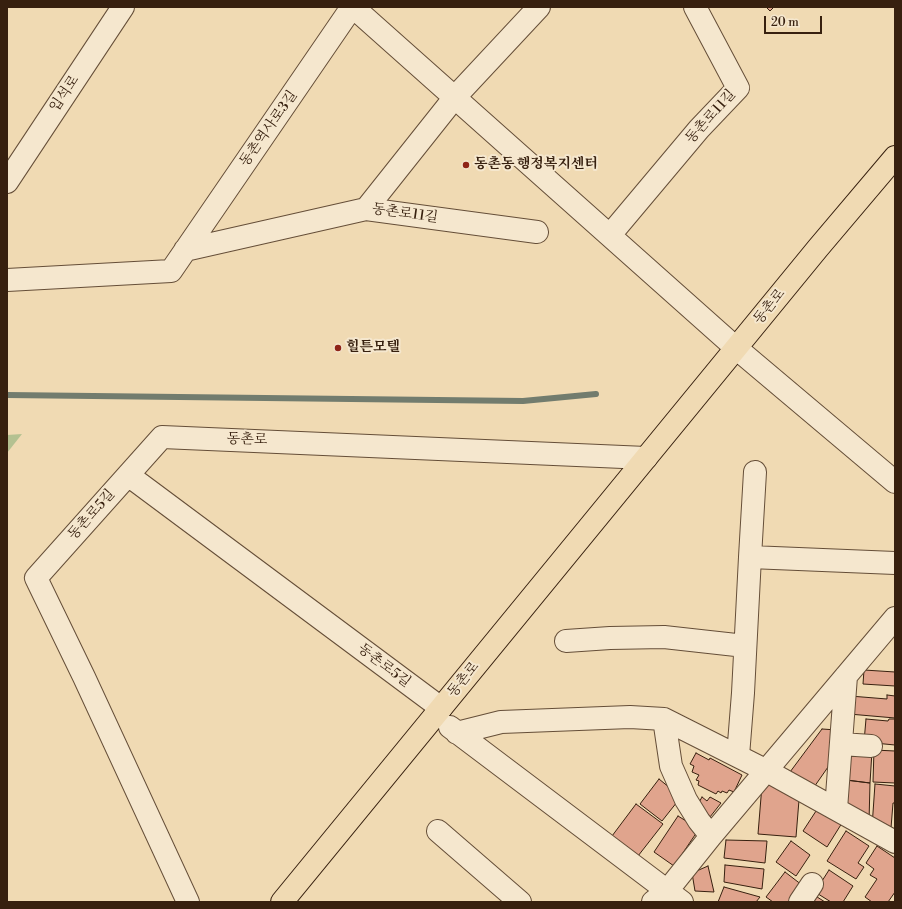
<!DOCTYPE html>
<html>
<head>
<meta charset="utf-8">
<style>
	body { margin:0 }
	#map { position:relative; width:902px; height:909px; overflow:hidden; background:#f0dab3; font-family:"Libre Bodoni",serif }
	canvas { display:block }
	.frame { position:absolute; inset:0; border:8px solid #37200f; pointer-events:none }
	.scale { position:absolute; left:764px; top:16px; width:58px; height:18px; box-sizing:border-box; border:2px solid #37200f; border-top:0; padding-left:5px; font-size:12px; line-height:14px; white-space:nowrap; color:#37200f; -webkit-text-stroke:3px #f5e7ce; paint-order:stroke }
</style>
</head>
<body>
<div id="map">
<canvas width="902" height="909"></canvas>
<div class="frame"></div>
<div class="scale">20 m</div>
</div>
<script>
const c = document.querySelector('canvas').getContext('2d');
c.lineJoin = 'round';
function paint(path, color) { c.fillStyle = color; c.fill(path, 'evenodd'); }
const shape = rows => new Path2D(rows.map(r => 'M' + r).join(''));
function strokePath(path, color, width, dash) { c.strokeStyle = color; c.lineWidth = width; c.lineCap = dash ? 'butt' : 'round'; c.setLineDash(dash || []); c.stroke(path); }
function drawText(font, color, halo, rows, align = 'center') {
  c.font = font + ' "Libre Bodoni","Noto Serif KR",serif'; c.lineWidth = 4; c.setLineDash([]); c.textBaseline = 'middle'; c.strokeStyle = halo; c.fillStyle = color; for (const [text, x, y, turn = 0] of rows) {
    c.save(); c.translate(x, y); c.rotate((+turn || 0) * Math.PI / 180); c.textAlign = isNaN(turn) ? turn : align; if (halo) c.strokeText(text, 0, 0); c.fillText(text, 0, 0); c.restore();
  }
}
paint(shape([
	[22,434,7,453,7,435]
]), '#b4c191');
strokePath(shape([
	[7,395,523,401,596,394]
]), '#727c6e', 6);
const building = shape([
	[766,7,774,7,770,11,766,7],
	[864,670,895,672,895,686,863,684,864,670],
	[887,695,895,696,895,718,849,714,850,696,887,699,887,695],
	[866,719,888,721,889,719,895,719,895,745,864,742,866,719],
	[822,729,837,730,835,757,812,790,790,772,822,729],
	[848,750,872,751,870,783,846,780,848,750],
	[874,750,895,751,895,783,873,782,874,750],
	[696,753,709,760,710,758,742,775,734,792,729,790,727,793,722,791,721,793,718,791,716,794,698,785,699,781,696,780,699,775,692,772,694,766,690,764,696,753],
	[659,779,681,797,662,821,640,804,659,779],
	[846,780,870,783,869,822,845,810,846,780],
	[875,784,895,786,895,803,893,803,891,828,872,827,875,784],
	[762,785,778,786,799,800,796,837,758,834,762,785],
	[702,797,707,801,710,797,721,803,706,822,697,806,702,797],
	[636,804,663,824,638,856,612,836,636,804],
	[818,808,842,823,827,847,803,831,818,808],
	[678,816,699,829,674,866,654,852,678,816],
	[846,831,869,846,858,863,864,867,856,879,827,861,846,831],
	[726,840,767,841,765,863,724,858,726,840],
	[791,841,810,855,796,876,776,862,791,841],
	[877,846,895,858,895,892,888,902,872,902,865,897,877,879,870,875,874,869,866,863,877,846],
	[725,865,764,869,762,889,724,882,725,865],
	[708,866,714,892,695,891,692,873,708,866],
	[829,870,853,886,843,902,831,902,815,892,829,870],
	[785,872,802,885,790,902,773,902,766,897,785,872],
	[724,887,760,897,756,902,718,902,724,887],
	[814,895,825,902,809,902,814,895]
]);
paint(building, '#e0a48d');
strokePath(building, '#37200f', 1);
const minor = shape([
	[353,7,736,348,895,482],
	[7,182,123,7],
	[366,209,455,97,539,7],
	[610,235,699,129,738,88,695,7],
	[185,250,366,209,537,232],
	[7,280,171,271,352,7],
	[128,475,441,708],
	[750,557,755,472],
	[566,641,610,638,664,637,745,646],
	[664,719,671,766,686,800,699,821,711,836],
	[450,727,682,902],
	[457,733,501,722,630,717,664,719,767,771,895,842],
	[841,744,871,746],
	[738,756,743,693,750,557,895,563],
	[836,809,846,676],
	[438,831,520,902],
	[188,902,84,677,36,578,162,437,646,458],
	[653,902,667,891,711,836,895,618],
	[800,902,812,884]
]);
const major = shape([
	[282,902,818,248,895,157]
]);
strokePath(minor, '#654e38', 24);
strokePath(major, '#37200f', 24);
strokePath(minor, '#f5e7ce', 22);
strokePath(major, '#f0dab3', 22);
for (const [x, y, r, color] of [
	[466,165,4,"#8f2418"],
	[338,348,4,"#8f2418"]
]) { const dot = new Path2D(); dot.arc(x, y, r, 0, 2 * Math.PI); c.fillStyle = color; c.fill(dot); strokePath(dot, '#f5e7ce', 1.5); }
drawText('14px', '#37200f', '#f5e7ce', [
	["입석로",65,94,-56],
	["동촌로11길",711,117,-48],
	["동촌역사로3길",269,129,-55],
	["동촌로11길",405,214,8],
	["동촌로",770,307,-51],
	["동촌로",247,440,2],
	["동촌로5길",92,515,-48],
	["동촌로5길",384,666,37],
	["동촌로",464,680,-51]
]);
drawText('bold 14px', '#37200f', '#f5e7ce', [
	["동촌동 행정복지센터",474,165],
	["힐튼모텔",346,348]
], 'left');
</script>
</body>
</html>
